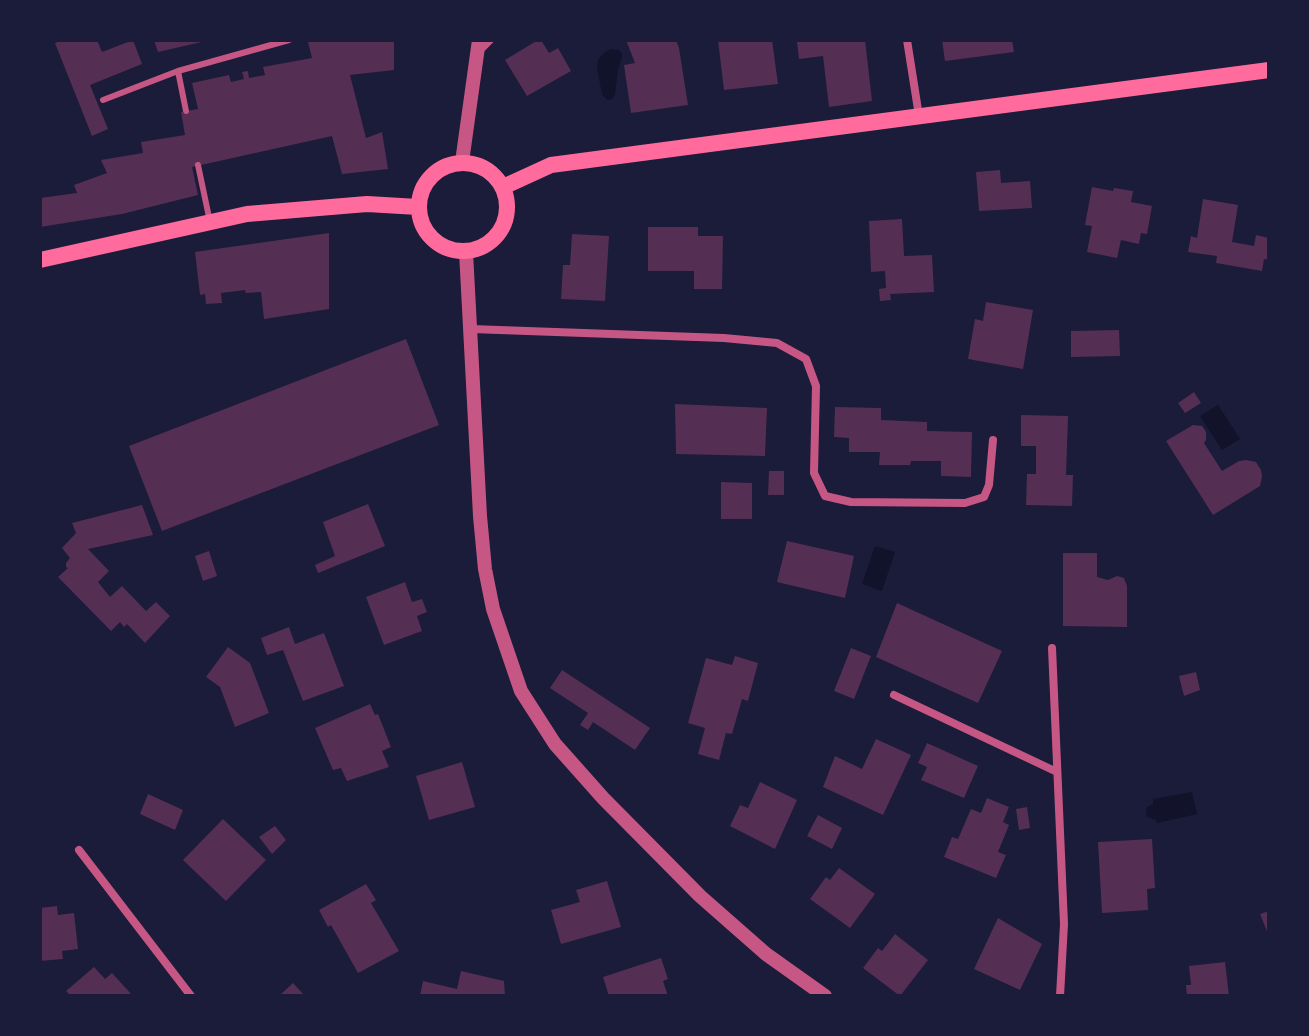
<!DOCTYPE html>
<html>
<head>
<meta charset="utf-8">
<style>
	body { margin:0 }
	#map { position:relative; width:1309px; height:1036px; overflow:hidden; background:#1b1b3a; font-family:"Nunito Sans",sans-serif }
	canvas { display:block }
	.frame { position:absolute; inset:0; border:42px solid #1b1b3a; pointer-events:none }
</style>
</head>
<body>
<div id="map">
<canvas width="1309" height="1036"></canvas>
<div class="frame"></div>
</div>
<script>
const c = document.querySelector('canvas').getContext('2d');
c.lineJoin = 'round';
function paint(path, color) { c.fillStyle = color; c.fill(path, 'evenodd'); }
const shape = rows => new Path2D(rows.map(r => 'M' + r).join(''));
function strokePath(path, color, width, dash) { c.strokeStyle = color; c.lineWidth = width; c.lineCap = dash ? 'butt' : 'round'; c.setLineDash(dash || []); c.stroke(path); }
paint(shape([
	[611,49,619,50,622,54,622,58,618,69,615,95,611,100,607,100,602,94,597,67,598,60,604,53],
	[1218,405,1240,439,1222,450,1200,416],
	[875,546,895,552,882,591,862,584],
	[1192,792,1197,814,1157,823,1156,820,1147,817,1146,808,1153,804,1153,799]
]), '#12122b');
paint(shape([
	[63,40,97,40,102,52,133,40,142,64,90,85,108,129,92,136,55,43],
	[154,40,206,40,206,41,158,52],
	[313,40,394,40,394,70,350,75,366,138,382,132,388,169,342,174,332,136,192,167,198,195,122,214,40,227,40,198,77,193,74,185,107,173,101,160,143,153,141,142,185,135,181,112,198,109,192,83,229,75,231,82,244,79,242,72,248,71,249,78,265,75,263,67,312,58,308,42],
	[538,40,541,40,549,53,558,48,571,71,527,96,505,60],
	[626,40,676,40,679,48,688,105,631,113,624,65,635,63],
	[718,40,772,40,778,84,724,90],
	[816,40,865,40,872,101,829,107,823,56,799,59,797,42],
	[942,40,1012,40,1014,52,945,61],
	[1000,170,1001,183,1030,181,1032,208,979,211,976,172],
	[1092,187,1113,191,1114,188,1133,191,1131,202,1152,206,1147,234,1141,233,1139,244,1121,240,1117,258,1087,252,1092,226,1085,225],
	[1203,199,1238,205,1232,242,1254,246,1256,235,1269,238,1269,260,1264,259,1262,271,1216,263,1217,256,1188,252,1191,236,1197,238],
	[902,219,904,256,932,255,934,292,890,294,891,300,880,301,879,289,886,288,885,271,871,272,869,221],
	[648,227,698,227,698,236,723,236,722,289,694,289,694,271,648,271],
	[329,233,329,309,264,319,261,292,246,293,245,290,221,293,222,303,206,304,205,294,200,295,195,252],
	[572,234,609,236,605,301,561,299,563,265,570,265],
	[986,302,1033,310,1023,369,968,359,975,319,983,321],
	[1119,330,1120,356,1071,357,1071,331],
	[406,339,439,425,162,531,129,446],
	[1194,392,1201,403,1185,413,1178,403],
	[675,404,767,408,765,456,676,454],
	[835,407,881,408,881,420,927,422,927,431,972,432,971,477,941,476,941,461,911,461,910,465,879,465,880,452,849,452,849,438,834,437],
	[1021,415,1068,416,1066,475,1073,475,1072,506,1026,505,1027,474,1036,474,1036,446,1021,446],
	[1193,425,1202,426,1206,432,1206,440,1204,443,1222,471,1239,461,1246,460,1256,462,1261,470,1262,477,1260,486,1213,515,1166,441],
	[769,471,784,471,784,495,768,495],
	[721,482,752,483,752,519,721,519],
	[368,504,385,546,318,573,315,565,335,556,323,522],
	[142,505,153,535,88,549,109,571,98,582,110,597,122,586,146,611,156,602,170,616,145,643,127,624,124,627,120,622,111,631,58,577,68,568,66,567,66,563,70,558,62,548,76,533,72,523],
	[787,541,854,556,845,598,777,582],
	[209,551,217,576,203,581,195,556],
	[1063,553,1097,553,1097,577,1108,580,1117,576,1124,578,1127,586,1127,627,1063,626],
	[405,582,412,602,422,599,427,612,417,616,422,631,384,645,366,597],
	[897,603,1002,651,978,703,876,657],
	[289,627,295,644,324,633,344,686,303,701,283,650,267,655,261,638],
	[228,647,250,663,269,713,235,727,220,687,206,677],
	[851,648,871,656,854,699,834,691],
	[735,656,758,663,748,701,742,699,732,734,726,733,719,760,698,754,705,728,688,723,706,658,732,665],
	[562,670,650,728,635,750,593,722,588,730,580,725,588,713,550,688],
	[1196,672,1200,690,1184,696,1179,676],
	[370,704,375,715,378,714,391,747,382,751,389,767,347,781,341,768,333,770,315,728],
	[876,739,911,755,883,815,823,787,835,756,862,769],
	[927,743,978,766,964,798,921,780,927,767,918,763],
	[462,762,475,807,429,820,416,776],
	[760,782,797,800,775,849,730,826,740,805,748,808],
	[148,794,183,810,175,830,140,814],
	[987,798,1009,807,1003,822,1009,825,998,852,1006,855,996,878,944,857,952,837,958,839,971,809,981,813],
	[1027,807,1030,828,1019,830,1016,809],
	[818,815,842,828,832,849,807,836],
	[223,819,266,860,226,901,183,860],
	[275,826,286,840,272,854,259,837],
	[1152,839,1155,888,1147,889,1148,910,1102,913,1098,842],
	[839,868,875,894,850,928,810,899,826,877,830,880],
	[607,881,621,927,561,944,551,910,580,902,576,890],
	[366,884,376,900,371,903,399,951,358,973,331,925,328,927,319,910],
	[57,906,58,915,74,913,78,949,62,951,63,959,40,961,40,908],
	[1269,911,1269,936,1260,914],
	[998,918,1042,944,1020,990,974,969],
	[895,934,928,960,900,996,863,968,878,948,882,951],
	[661,958,668,979,663,981,668,996,609,996,603,977],
	[1225,962,1229,996,1187,996,1186,985,1191,985,1189,966],
	[94,967,105,979,112,973,133,996,71,996,66,991],
	[461,971,504,981,505,996,420,996,423,981,457,989],
	[293,983,305,996,279,996]
]), '#542f53');
strokePath(shape([
	[178,71,186,111],
	[103,100,178,71,289,40],
	[198,165,210,222]
]), '#c65784', 6);
strokePath(shape([
	[907,40,919,116],
	[479,51,490,40],
	[471,329,724,338,777,343,806,359,816,386,814,473,825,496,851,502,965,503,984,497,989,485,993,440],
	[1052,648,1064,924,1060,996],
	[894,695,1057,772],
	[79,850,191,996]
]), '#c65784', 8);
strokePath(shape([
	[462,162,479,40],
	[466,252,480,516,485,569,493,609,521,691,555,744,603,798,700,896,766,954,825,996]
]), '#c65784', 14);
strokePath(shape([
	'419 207a44 44 0 1 1 88 0a44 44 0 1 1-88 0Z',
	[503,187,551,165,1269,70],
	[40,260,247,214,367,204,418,207]
]), '#ff6b9d', 16);
</script>
</body>
</html>
